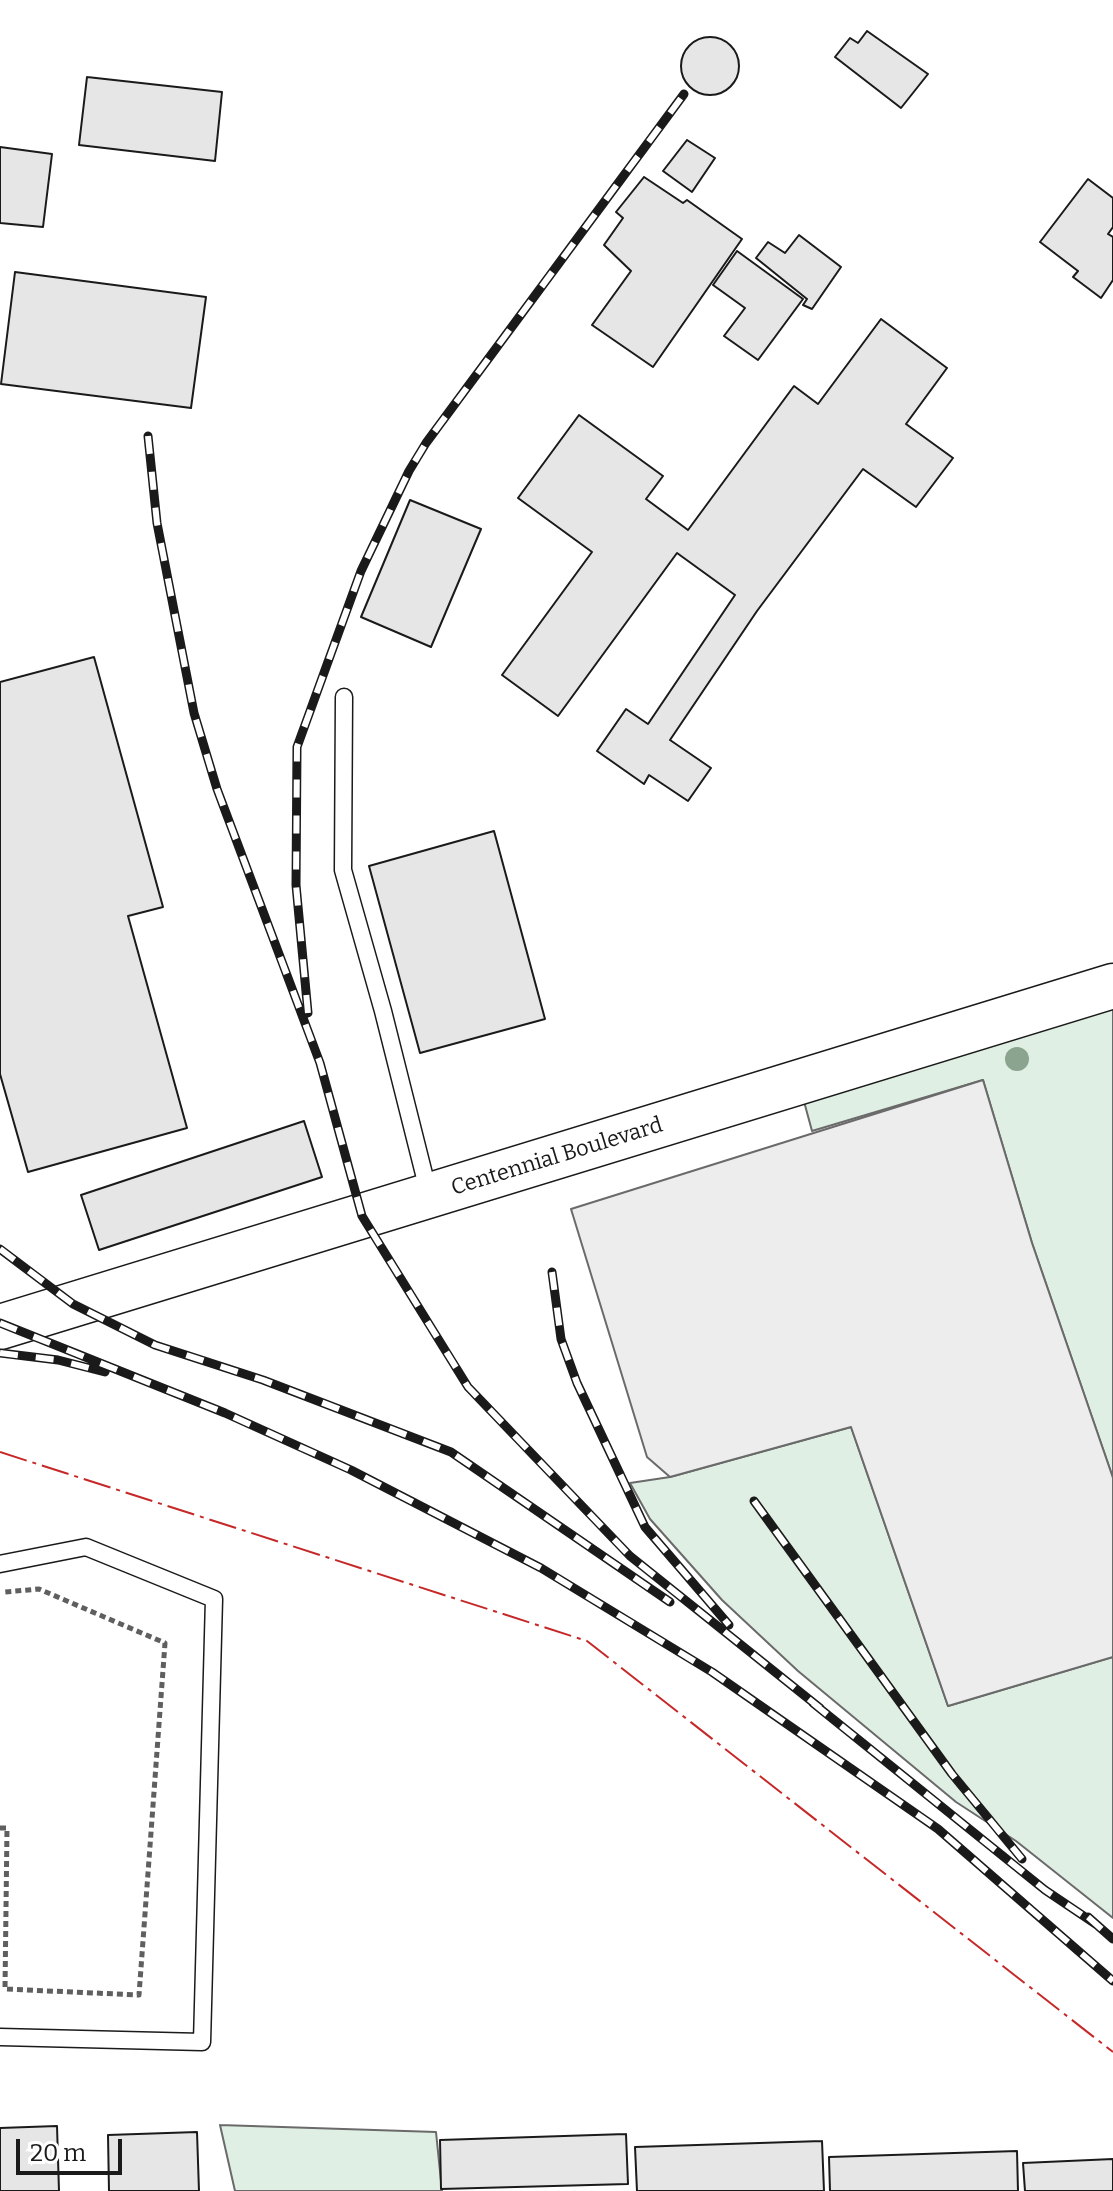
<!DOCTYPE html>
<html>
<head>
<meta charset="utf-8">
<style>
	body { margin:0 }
	#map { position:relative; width:1113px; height:2191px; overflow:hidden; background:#fff; font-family:Bitter,serif }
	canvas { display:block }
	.scale { position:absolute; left:16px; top:2139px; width:106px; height:36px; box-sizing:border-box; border:4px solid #1a1a1a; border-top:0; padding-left:10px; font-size:24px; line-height:28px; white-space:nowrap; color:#1a1a1a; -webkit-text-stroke:6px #fff; paint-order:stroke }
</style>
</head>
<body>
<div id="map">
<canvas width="1113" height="2191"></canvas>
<div class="scale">20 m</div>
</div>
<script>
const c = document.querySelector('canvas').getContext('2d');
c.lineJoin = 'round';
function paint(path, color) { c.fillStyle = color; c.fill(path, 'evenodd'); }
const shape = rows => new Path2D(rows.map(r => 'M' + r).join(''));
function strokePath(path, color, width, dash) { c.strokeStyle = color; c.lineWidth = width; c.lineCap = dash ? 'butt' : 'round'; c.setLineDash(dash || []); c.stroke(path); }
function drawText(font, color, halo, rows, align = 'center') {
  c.font = font + ' Bitter,serif'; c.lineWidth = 6; c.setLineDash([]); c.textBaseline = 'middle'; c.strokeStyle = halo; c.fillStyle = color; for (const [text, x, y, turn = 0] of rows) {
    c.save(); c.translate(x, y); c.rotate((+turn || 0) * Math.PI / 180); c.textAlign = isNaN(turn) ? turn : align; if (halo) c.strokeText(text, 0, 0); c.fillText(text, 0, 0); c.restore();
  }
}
const green = shape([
	[1113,986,1113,1478,1032,1243,983,1080,812,1131,799,1083,1113,986],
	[851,1427,948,1706,1113,1657,1113,1918,1016,1841,956,1802,798,1671,722,1600,650,1519,630,1483,670,1477,851,1427],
	[220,2125,436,2132,442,2191,235,2191,220,2125]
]);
paint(green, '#e0efe3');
strokePath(green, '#6a6a6a', 2);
const parking = shape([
	[983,1080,1032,1243,1113,1478,1113,1657,948,1706,851,1427,670,1477,647,1457,571,1209,983,1080]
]);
paint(parking, '#ededed');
strokePath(parking, '#6a6a6a', 2);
const building = shape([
	[867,31,928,74,901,108,835,57,850,38,858,43,867,31],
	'681 66a29 29 0 1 1 58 0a29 29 0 1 1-58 0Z',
	[87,77,222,92,215,161,79,145,87,77],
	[687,140,715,158,692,192,663,171,687,140],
	[0,147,52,154,43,227,0,223,0,147],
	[644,177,683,203,687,200,742,239,653,367,592,325,631,271,604,245,623,218,616,212,644,177],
	[1088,179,1113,198,1113,227,1108,234,1113,237,1113,280,1101,298,1073,277,1078,271,1040,242,1088,179],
	[799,235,841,267,812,309,803,305,807,299,756,258,768,242,785,253,799,235],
	[737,251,803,299,758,360,724,336,745,308,713,285,737,251],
	[15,272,206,297,191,408,1,384,15,272],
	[881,319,947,368,906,424,953,458,916,507,863,469,757,611,670,740,711,768,688,801,649,775,644,784,597,751,626,709,648,724,735,595,677,553,558,716,502,675,592,552,518,498,579,415,663,476,646,499,688,530,794,386,818,404,881,319],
	[410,500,481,529,431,647,361,617,410,500],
	[94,657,163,907,128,916,187,1128,28,1172,0,1074,0,682,94,657],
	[494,831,545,1019,420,1053,369,866,494,831],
	[304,1121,322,1177,99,1250,81,1195,304,1121],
	[57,2126,59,2191,0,2191,0,2128,57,2126],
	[197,2132,199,2191,109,2191,108,2135,197,2132],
	[626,2134,628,2184,441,2189,440,2140,626,2134],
	[822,2141,824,2191,637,2191,635,2147,822,2141],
	[1017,2151,1018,2191,830,2191,829,2157,1017,2151],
	[1113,2159,1113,2191,1025,2191,1023,2163,1113,2159]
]);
paint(building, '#e6e6e6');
strokePath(building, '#1a1a1a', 2);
const service = shape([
	[344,697,343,870,383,1011,429,1194],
	[0,1564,86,1547,214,1599,202,2042,0,2037]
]);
const secondary = shape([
	[0,1327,1113,986]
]);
strokePath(service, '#1a1a1a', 19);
strokePath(secondary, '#1a1a1a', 47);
strokePath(shape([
	[0,1828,7,1828,5,1989,139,1995,165,1643,39,1589,5,1592]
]), '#5f5f5f', 5, [6, 4]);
strokePath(service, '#fff', 16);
strokePath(secondary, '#fff', 44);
const rail = shape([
	[148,436,157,523,194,713,217,789,320,1063,362,1216,468,1387,630,1556,820,1708],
	[308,1013,296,885,297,747,361,571,409,471,426,443,684,94],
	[0,1249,73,1304,155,1345,263,1380,451,1452,670,1602],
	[552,1272,561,1339,577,1383,645,1527,729,1625],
	[0,1323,225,1413,351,1470,541,1568,712,1672,938,1829,1113,1981],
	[0,1353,58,1360,105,1372],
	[754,1501,952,1774,1022,1859],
	[813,1703,1045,1890,1097,1925],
	[1088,1917,1113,1939]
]);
strokePath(rail, '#1a1a1a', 9);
strokePath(rail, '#fff', 6, [18]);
strokePath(shape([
	[0,1452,587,1641,1113,2052]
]), '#c62828', 2, [28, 6, 4, 6]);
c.fillStyle = '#8aa48f';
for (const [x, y] of [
	[1017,1059]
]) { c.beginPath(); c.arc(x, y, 12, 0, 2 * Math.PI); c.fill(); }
drawText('22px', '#1a1a1a', '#fff', [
	["Centennial Boulevard",557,1157,-17]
]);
</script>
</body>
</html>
